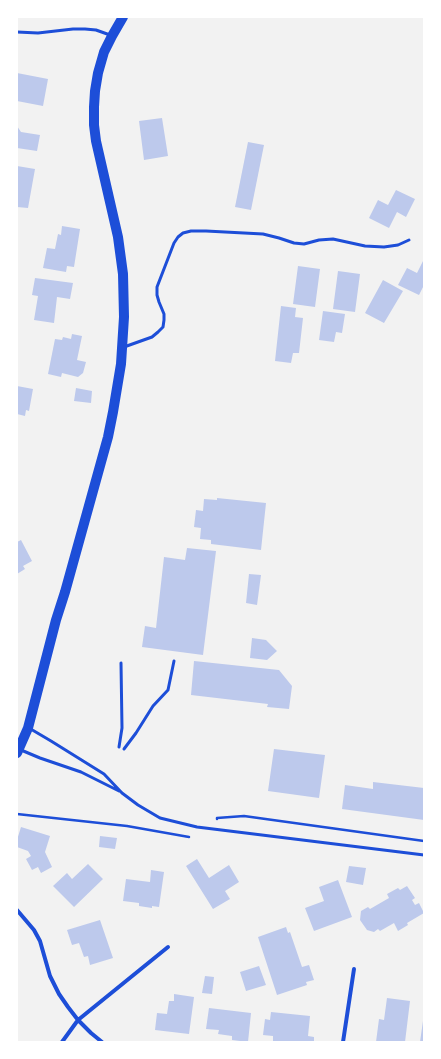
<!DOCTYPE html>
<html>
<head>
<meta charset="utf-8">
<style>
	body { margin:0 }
	#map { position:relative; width:441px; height:1059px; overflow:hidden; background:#f2f2f2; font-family:"IBM Plex Sans",sans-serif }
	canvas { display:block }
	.frame { position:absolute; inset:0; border:18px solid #fff; pointer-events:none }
</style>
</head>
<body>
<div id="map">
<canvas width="441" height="1059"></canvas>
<div class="frame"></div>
</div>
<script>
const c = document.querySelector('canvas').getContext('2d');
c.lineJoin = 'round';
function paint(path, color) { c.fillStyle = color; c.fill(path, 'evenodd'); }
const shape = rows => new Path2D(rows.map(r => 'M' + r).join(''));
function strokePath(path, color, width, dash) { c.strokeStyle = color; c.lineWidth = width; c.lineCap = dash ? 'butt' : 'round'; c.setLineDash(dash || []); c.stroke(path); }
paint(shape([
	[17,73,48,79,43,106,17,101],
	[162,118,168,156,144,160,139,121],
	[17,126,21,132,40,135,37,151,17,148],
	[248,142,264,145,251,210,235,207],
	[17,166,35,169,28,208,17,207],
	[396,190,415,199,406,217,397,212,389,228,369,218,378,200,388,205],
	[62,226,80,229,74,267,67,266,66,272,43,268,47,248,55,249,58,234,61,235],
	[424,259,424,285,419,295,398,285,407,268,417,273],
	[298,266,320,269,315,307,293,304],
	[338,271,360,274,355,312,333,309],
	[35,278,73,283,70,299,57,297,54,323,34,320,38,296,32,295],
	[383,280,403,291,384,323,365,313],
	[281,306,296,308,295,317,303,318,299,353,293,353,291,363,275,361],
	[323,311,345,314,342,333,336,332,334,342,319,340],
	[72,334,82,336,77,360,86,362,83,373,78,377,62,373,61,377,48,374,55,339,62,340,63,337,71,339],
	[17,386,33,389,29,411,26,410,25,416,17,414],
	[76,388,92,391,91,403,74,401],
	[217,498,266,503,261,550,211,544,211,540,200,539,201,528,194,527,196,510,203,511,204,499,217,500],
	[21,540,32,561,23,566,25,569,17,574,17,542],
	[187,548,216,551,203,655,142,647,145,626,156,628,164,557,185,560],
	[249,574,261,575,257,605,246,603],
	[252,638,266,640,277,651,267,660,250,658],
	[194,661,279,670,292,686,289,709,267,707,268,704,191,695],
	[274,749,325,755,319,798,268,791],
	[373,782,424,788,424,820,342,809,345,785,373,789],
	[21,827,50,836,45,852,52,867,41,873,38,867,32,870,26,859,31,856,28,851,17,847,17,840],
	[100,836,117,838,115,849,99,847],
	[197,859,209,878,229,865,239,882,225,891,230,899,213,909,186,866],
	[88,864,103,879,74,907,53,886,67,873,72,879],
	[349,866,366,868,363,885,346,882],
	[151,870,164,872,159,907,152,906,152,908,139,906,139,903,123,901,126,879,150,882],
	[338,880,352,917,314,931,305,908,324,901,319,887],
	[407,886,415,898,412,900,415,905,419,903,424,913,407,923,408,925,398,931,394,923,380,931,378,929,374,932,367,930,360,920,361,911,368,907,370,909,389,898,387,894,398,888,400,890],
	[100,920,113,958,90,965,88,956,84,957,79,943,72,945,67,930],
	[286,927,288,933,290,932,302,967,309,965,314,980,306,982,307,985,277,995,258,937],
	[259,966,266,985,246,991,240,972],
	[205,976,214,977,212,994,202,993],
	[174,994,194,997,189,1034,155,1030,157,1013,167,1014,169,1001,174,1001],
	[387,998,410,1001,405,1042,376,1042,379,1019,384,1020],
	[209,1008,251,1013,248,1042,232,1040,232,1036,218,1034,219,1030,206,1029],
	[271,1012,310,1016,308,1036,314,1037,314,1042,283,1042,273,1041,273,1036,263,1035,265,1019,270,1020],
	[423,1021,424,1021,424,1042,420,1042]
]), '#bdc9ec');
strokePath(shape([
	[17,814,127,826,189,837],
	[217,819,217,818,244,816,424,841]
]), '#1d4ed8', 2.5);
strokePath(shape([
	[17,32,38,33,73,29,85,29,96,30,110,35],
	[124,347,152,337,158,332,163,327,164,320,164,314,159,302,157,295,157,287,174,243,178,237,183,233,191,231,206,231,263,234,279,238,294,243,304,244,319,240,333,239,365,246,384,247,398,245,409,240],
	[29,728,51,741,104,774,122,793,138,805,160,818,197,827,424,855],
	[119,747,122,728,121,663],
	[124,749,136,733,153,706,168,690,174,661],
	[21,750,40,758,81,772,119,791]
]), '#1d4ed8', 3);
strokePath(shape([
	[17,910,34,930,40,941,50,976,59,994,68,1007,78,1020,91,1033,102,1042],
	[62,1042,78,1020,168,947],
	[343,1042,354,969]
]), '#1d4ed8', 4);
strokePath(shape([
	[17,753,28,728,56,620,65,592,108,437,113,412,121,364,124,317,123,274,118,237,96,141,94,125,94,107,95,91,98,73,104,52,112,36,123,17]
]), '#1d4ed8', 10);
</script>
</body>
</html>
